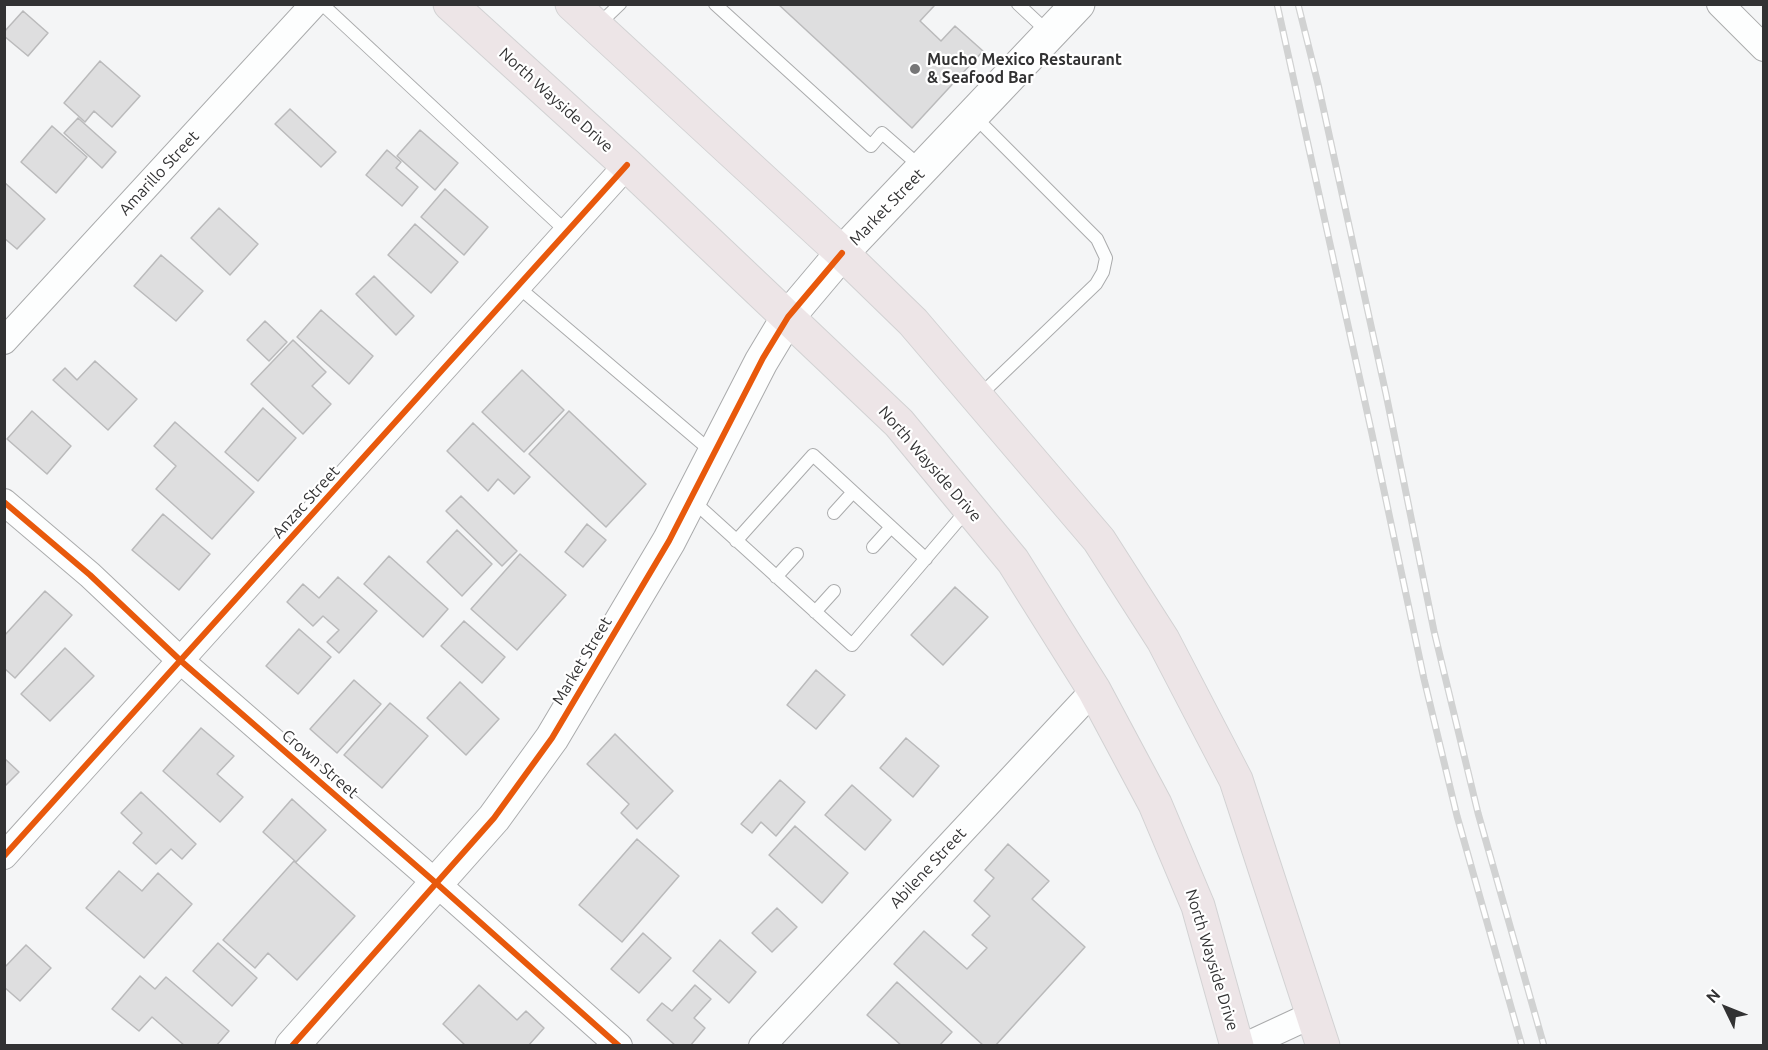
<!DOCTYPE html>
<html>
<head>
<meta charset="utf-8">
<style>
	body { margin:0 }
	#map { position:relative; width:1768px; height:1050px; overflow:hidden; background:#f4f5f6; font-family:Ubuntu,sans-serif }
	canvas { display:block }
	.frame { position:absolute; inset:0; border:6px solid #323233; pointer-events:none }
	.north { position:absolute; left:1696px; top:978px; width:60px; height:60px; -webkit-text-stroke:4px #fff; paint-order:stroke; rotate:313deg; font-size:16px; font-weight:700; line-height:24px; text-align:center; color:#323233 }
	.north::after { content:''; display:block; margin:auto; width:21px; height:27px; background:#323233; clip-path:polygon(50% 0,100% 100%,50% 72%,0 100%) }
</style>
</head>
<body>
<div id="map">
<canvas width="1768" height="1050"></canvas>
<div class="frame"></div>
<div class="north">N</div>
</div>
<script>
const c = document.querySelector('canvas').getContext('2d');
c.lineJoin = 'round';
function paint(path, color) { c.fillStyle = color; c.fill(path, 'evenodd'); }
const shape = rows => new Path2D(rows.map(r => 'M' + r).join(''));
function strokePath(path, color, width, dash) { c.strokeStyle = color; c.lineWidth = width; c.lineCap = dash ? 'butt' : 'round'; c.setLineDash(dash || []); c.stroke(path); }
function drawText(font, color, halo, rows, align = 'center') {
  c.font = font + ' Ubuntu,sans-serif'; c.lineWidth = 4.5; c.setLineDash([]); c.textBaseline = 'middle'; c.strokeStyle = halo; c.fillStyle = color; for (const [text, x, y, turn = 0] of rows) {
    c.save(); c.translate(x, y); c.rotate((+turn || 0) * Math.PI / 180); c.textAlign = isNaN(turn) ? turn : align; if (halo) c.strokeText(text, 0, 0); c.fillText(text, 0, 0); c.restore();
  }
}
const building = shape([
	[778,4,932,4,934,6,920,21,941,41,955,26,983,51,912,128,778,4],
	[23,11,48,33,28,56,4,36,4,32,23,11],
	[100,61,140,96,112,127,94,111,85,122,64,103,100,61],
	[290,109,336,152,321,167,275,124,290,109],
	[78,118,116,152,102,168,64,133,78,118],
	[52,126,87,157,56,193,21,162,52,126],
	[420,130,458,163,435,190,397,156,420,130],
	[387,150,401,162,396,168,418,187,402,206,366,175,387,150],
	[4,182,45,219,17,249,4,238,4,182],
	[445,189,488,227,464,255,421,217,445,189],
	[219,208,258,244,230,275,191,238,219,208],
	[415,224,458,262,431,293,388,255,415,224],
	[161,255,203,291,176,321,134,286,161,255],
	[374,276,414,316,396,335,356,294,374,276],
	[321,310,373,356,349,384,297,337,321,310],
	[265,321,287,342,269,361,247,340,265,321],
	[293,340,326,372,312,386,331,404,303,434,251,384,293,340],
	[95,361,137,399,108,430,53,380,65,368,77,380,95,361],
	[522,370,564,410,524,452,482,412,522,370],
	[263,408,296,438,258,481,225,452,263,408],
	[32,411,71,446,47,474,7,439,32,411],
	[569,411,646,484,606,527,529,454,569,411],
	[175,422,254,492,212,539,156,489,176,466,154,446,175,422],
	[473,423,530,477,514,494,498,479,488,491,447,451,473,423],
	[461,496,517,551,502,566,446,511,461,496],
	[163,514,210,554,179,590,132,550,163,514],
	[587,524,606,540,583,567,565,552,587,524],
	[457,530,492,564,462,596,427,562,457,530],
	[520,554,566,595,517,650,471,609,520,554],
	[389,556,448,609,423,637,364,584,389,556],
	[338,577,377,611,339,653,327,642,339,630,323,616,313,626,287,602,303,584,319,598,338,577],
	[955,587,988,617,943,665,911,635,955,587],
	[45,591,72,615,15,678,4,668,4,636,45,591],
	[464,621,505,657,482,683,441,646,464,621],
	[299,629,331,657,298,694,266,666,299,629],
	[65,648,94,676,50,721,21,694,65,648],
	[816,670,845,695,816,729,787,705,816,670],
	[354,680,381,704,337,753,310,729,354,680],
	[460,682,499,719,466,755,427,718,460,682],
	[390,703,428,736,382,788,344,755,390,703],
	[201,728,234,756,217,774,243,797,220,822,163,771,201,728],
	[615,734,673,791,637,829,621,813,629,804,587,764,615,734],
	[906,738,939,766,913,797,880,768,906,738],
	[4,758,19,772,4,787,4,758],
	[780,780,805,802,776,836,761,822,752,833,741,824,780,780],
	[852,785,891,820,865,850,825,815,852,785],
	[141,792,196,844,182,859,171,849,156,864,133,843,142,833,121,813,141,792],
	[292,799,326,830,296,862,263,832,292,799],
	[795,826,848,873,822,903,769,855,795,826],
	[637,839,679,876,622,942,579,905,637,839],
	[1008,844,1049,881,1032,899,1085,947,995,1046,984,1046,894,964,924,931,967,969,987,948,972,935,990,916,974,901,994,878,985,870,1008,844],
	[294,861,355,916,297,980,268,953,255,968,223,940,294,861],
	[119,871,142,891,158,873,192,904,144,958,86,908,119,871],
	[777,908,797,927,772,952,752,933,777,908],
	[643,933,671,958,639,993,611,969,643,933],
	[720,940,756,972,729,1003,693,971,720,940],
	[218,943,257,978,232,1006,193,971,218,943],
	[26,945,51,968,20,1001,4,987,4,968,26,945],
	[140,976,155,989,166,977,229,1031,216,1046,185,1046,152,1017,139,1031,112,1009,140,976],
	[897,982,952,1032,939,1046,902,1046,867,1015,897,982],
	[479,985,517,1020,526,1011,544,1028,528,1046,466,1046,443,1024,479,985],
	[695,985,711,999,694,1018,705,1028,690,1046,676,1046,647,1020,662,1003,672,1011,695,985]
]);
paint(building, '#dededf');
strokePath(building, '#bababb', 1.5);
const lane = shape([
	[322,4,567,232],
	[715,4,871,146,882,133,922,168],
	[1018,4,1048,32],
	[597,26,620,4],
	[974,116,1097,239,1106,258,1103,272,1096,284,978,397],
	[517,286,712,452],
	[692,500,852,645,967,510],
	[834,513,853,492],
	[736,541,813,455,926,559],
	[873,547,891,527],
	[776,577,797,554],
	[815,612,834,591]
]);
const street = shape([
	[1720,4,1764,48],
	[4,341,314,4],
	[4,502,90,575,181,661,436,883,619,1046],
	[4,856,627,165],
	[762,1046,1094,690],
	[1245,1046,1314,1014]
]);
const secondary = shape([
	[292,1046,494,818,552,738,669,541,761,362,788,317,842,253,1078,4]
]);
const primary = shape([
	[450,4,627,165,899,423,1013,561,1094,690,1155,804,1198,906,1237,1046],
	[572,4,842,253,913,322,1099,540,1163,640,1236,780,1323,1046]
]);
strokePath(lane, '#aaabac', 14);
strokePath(street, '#aaabac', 28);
strokePath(secondary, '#aaabac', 35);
strokePath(primary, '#d2d2d3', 35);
strokePath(lane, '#fdfefe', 12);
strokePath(street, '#fdfefe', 26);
strokePath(secondary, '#fdfefe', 33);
strokePath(primary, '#ede5e7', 33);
const rail = shape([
	[1277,4,1372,434,1424,679,1457,816,1522,1046],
	[1298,4,1318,84,1386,394,1434,631,1478,813,1544,1046]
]);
strokePath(rail, '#d1d2d2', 7);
strokePath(rail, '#fff', 4.5, [14]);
strokePath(shape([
	[4,502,90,575,181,661,436,883,619,1046],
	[4,856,627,165],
	[292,1046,494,818,552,738,669,541,763,358,788,317,842,253]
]), '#e8590c', 6);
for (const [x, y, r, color] of [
	[915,69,6,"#767677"]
]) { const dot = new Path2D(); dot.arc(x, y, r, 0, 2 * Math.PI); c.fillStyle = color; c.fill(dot); strokePath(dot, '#fff', 2); }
drawText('bold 16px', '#323233', '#fff', [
	["Mucho Mexico Restaurant",927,60],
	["& Seafood Bar",927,78]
], 'left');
drawText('16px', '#323233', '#fff', [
	["North Wayside Drive",556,100,42],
	["Amarillo Street",159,173,-47],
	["Market Street",887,207,-46],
	["North Wayside Drive",930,464,49],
	["Anzac Street",306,502,-48],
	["Market Street",582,661,-59],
	["Crown Street",320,764,41],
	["Abilene Street",928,868,-47],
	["North Wayside Drive",1212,960,73]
]);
</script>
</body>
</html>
